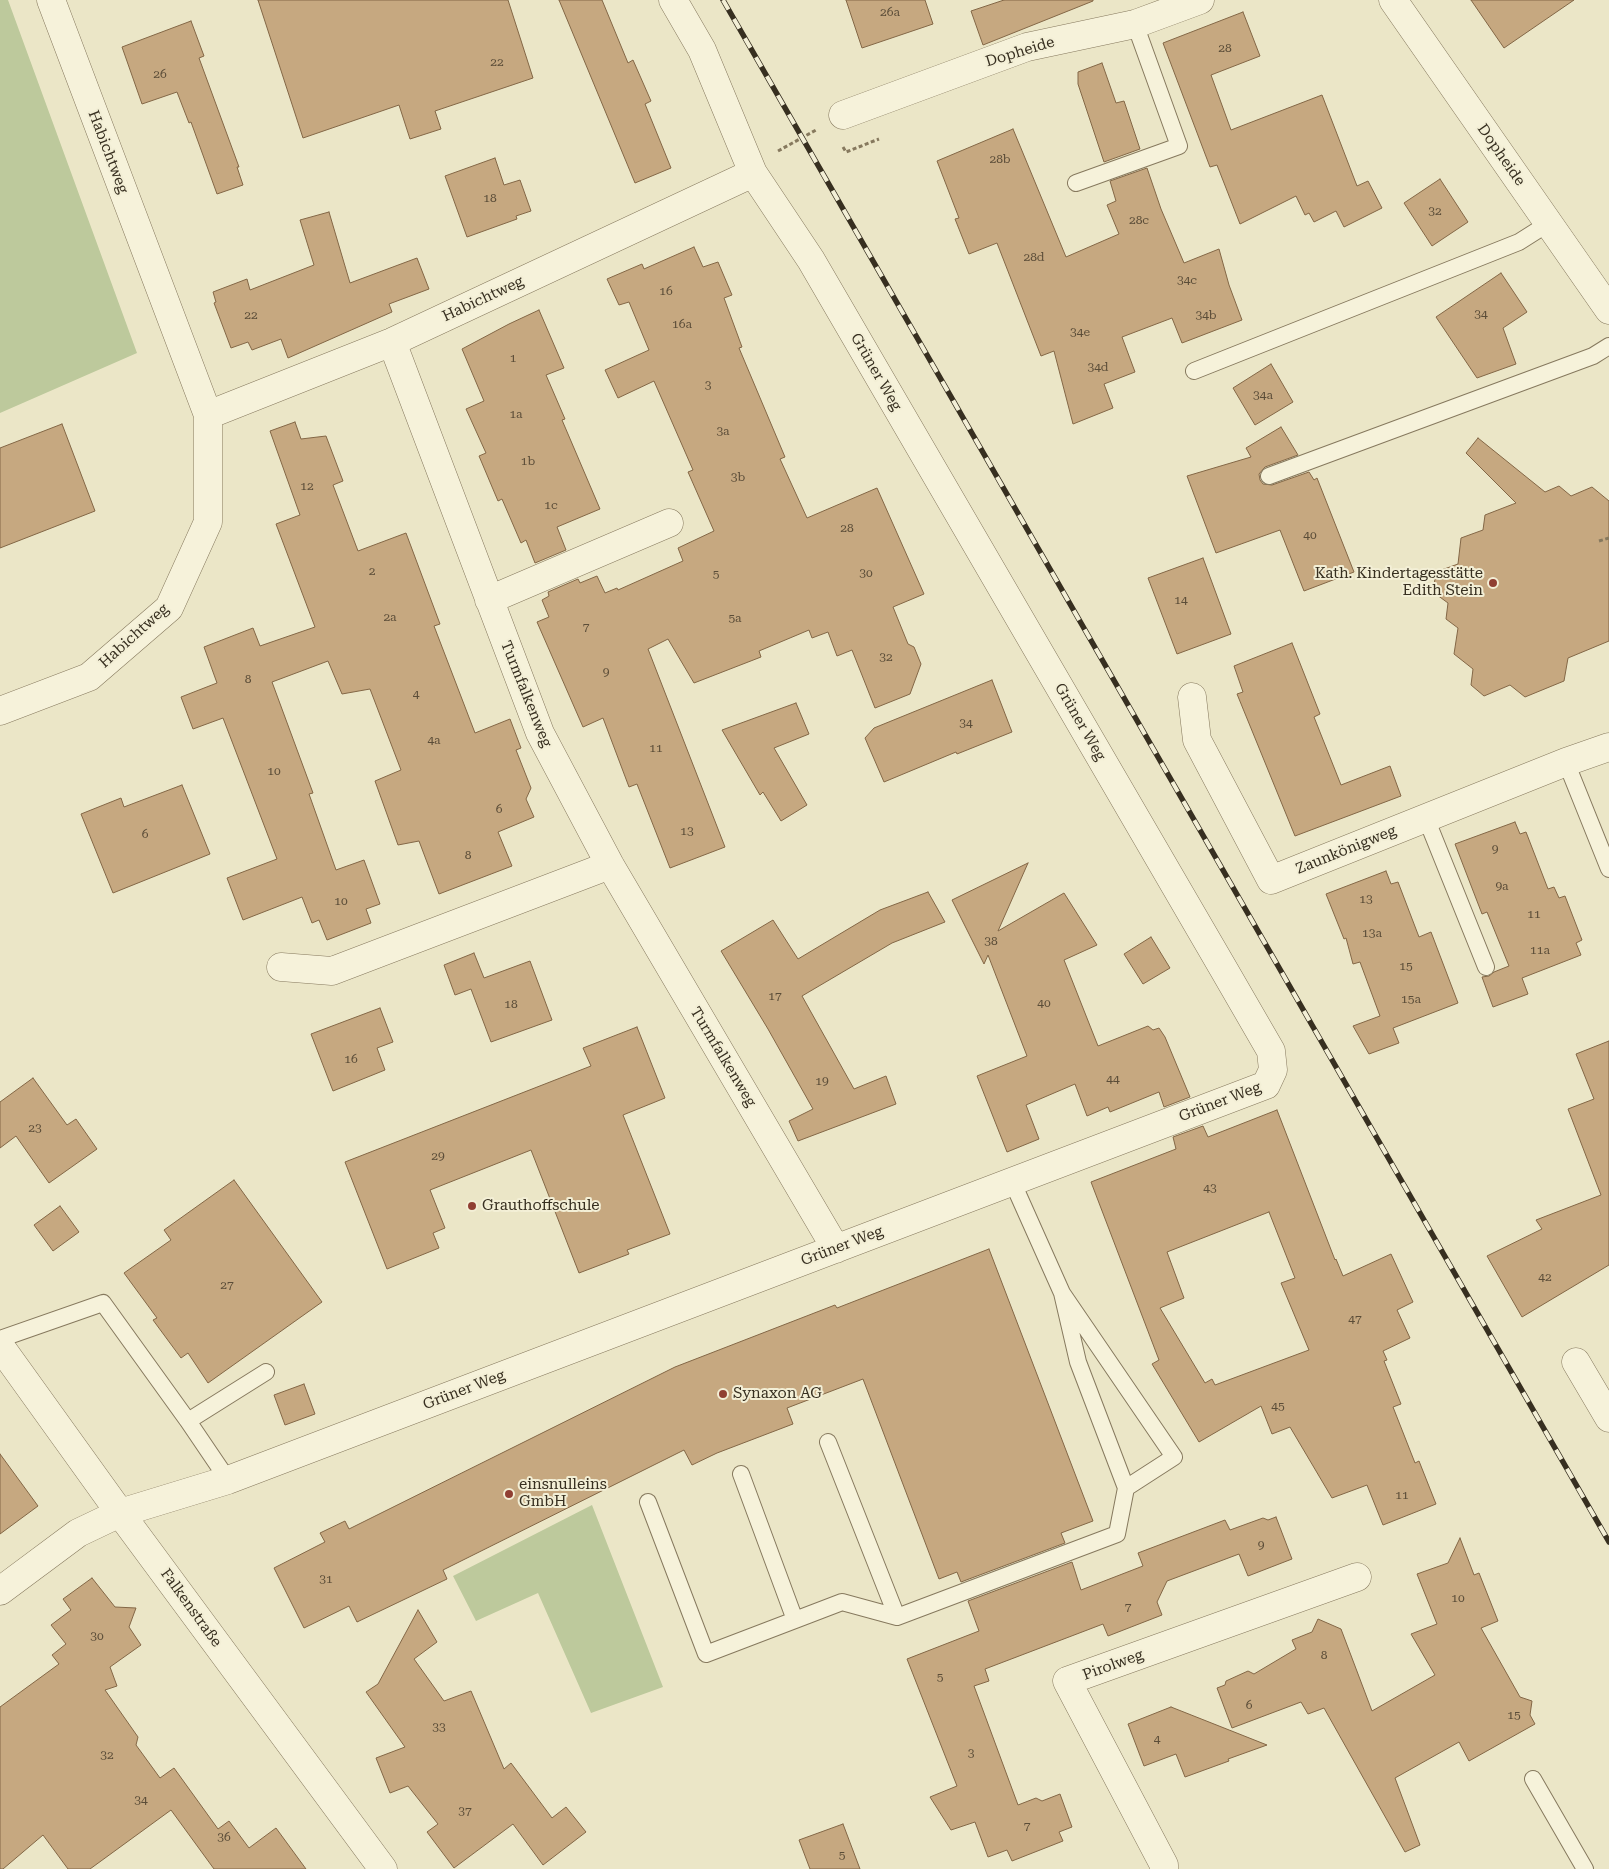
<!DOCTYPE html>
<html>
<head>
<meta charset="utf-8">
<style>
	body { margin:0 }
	canvas { display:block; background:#ebe6c7 }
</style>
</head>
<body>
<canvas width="1609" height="1869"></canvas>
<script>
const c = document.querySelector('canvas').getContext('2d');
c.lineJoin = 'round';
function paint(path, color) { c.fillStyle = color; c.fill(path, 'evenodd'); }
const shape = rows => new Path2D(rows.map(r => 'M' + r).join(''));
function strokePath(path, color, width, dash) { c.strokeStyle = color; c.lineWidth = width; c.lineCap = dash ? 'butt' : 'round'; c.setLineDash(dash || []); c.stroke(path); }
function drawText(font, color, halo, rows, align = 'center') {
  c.font = font + ' "Roboto Serif",serif'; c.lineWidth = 4; c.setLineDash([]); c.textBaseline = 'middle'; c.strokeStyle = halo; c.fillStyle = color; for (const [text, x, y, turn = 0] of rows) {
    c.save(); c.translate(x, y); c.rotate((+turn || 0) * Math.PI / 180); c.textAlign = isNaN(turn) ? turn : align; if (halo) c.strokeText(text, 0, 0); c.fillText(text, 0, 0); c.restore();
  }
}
paint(shape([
	[0,0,8,0,137,353,0,413],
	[592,1505,663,1687,591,1713,538,1593,476,1621,453,1576]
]), '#bdc99c');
const building = shape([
	[258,0,508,0,533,78,435,111,441,129,410,139,399,105,303,138,258,0],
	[559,0,602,0,628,63,633,60,651,101,645,104,671,168,635,183,559,0],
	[846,0,925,0,933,24,862,48,846,0],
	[1004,0,1093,0,1093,1,983,45,971,11,1004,0],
	[1471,0,1574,0,1504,48,1471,0],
	[1243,12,1260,56,1211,75,1231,130,1322,95,1357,186,1368,181,1382,208,1344,227,1336,211,1314,222,1309,213,1305,215,1296,196,1240,224,1217,165,1210,167,1163,43,1243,12],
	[191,21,204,56,199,58,239,167,237,167,243,185,217,194,191,122,189,123,177,92,142,104,122,47,191,21],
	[1102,63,1116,103,1124,101,1140,149,1104,162,1078,84,1078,72,1102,63],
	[1013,129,1066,257,1119,234,1107,205,1116,201,1110,181,1147,168,1161,209,1184,263,1219,249,1229,285,1242,320,1182,343,1172,318,1122,337,1135,372,1104,384,1113,408,1073,424,1054,351,1041,356,997,243,969,254,955,219,959,218,937,161,1013,129],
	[495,158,504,185,520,180,531,211,516,216,517,219,467,237,445,176,495,158],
	[1440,179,1468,222,1432,246,1404,203,1440,179],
	[329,212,350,283,417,258,429,289,389,304,392,312,288,358,281,339,252,350,248,342,231,348,214,303,216,302,213,292,247,279,250,290,314,265,300,220,329,212],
	[694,247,703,267,718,262,732,295,724,298,742,347,739,348,785,457,780,459,807,518,877,488,924,594,893,607,908,644,914,647,921,664,910,694,875,708,852,650,837,656,828,632,812,638,809,630,759,651,761,657,694,683,668,639,648,649,725,847,670,868,637,784,629,787,603,718,583,727,537,622,549,617,542,600,549,596,548,592,578,579,580,583,597,576,605,593,617,588,618,590,683,561,678,548,714,531,688,472,693,470,654,381,618,398,605,370,649,350,629,302,619,305,607,279,642,264,644,269,694,247],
	[1501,273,1527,312,1503,328,1516,364,1477,378,1436,317,1501,273],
	[539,310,564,368,546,375,565,419,562,420,600,509,557,527,566,550,535,563,526,540,521,543,502,499,498,501,479,456,486,453,466,409,484,401,462,349,509,324,539,310],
	[1271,364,1293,402,1255,425,1233,388,1271,364],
	[295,422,301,439,326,436,343,481,333,485,358,551,406,533,440,624,434,626,475,733,510,719,521,748,516,750,531,788,526,799,534,817,498,832,512,866,439,894,419,841,398,845,375,781,401,770,370,689,342,694,328,661,272,682,313,793,309,794,336,870,364,860,380,904,366,909,371,923,327,940,319,920,312,923,302,897,243,920,227,878,277,859,223,718,193,729,181,697,217,683,204,647,253,628,260,646,315,627,276,524,300,515,270,431,295,422],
	[62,424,95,511,0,548,0,448,62,424],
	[1281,427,1298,455,1265,467,1259,474,1260,480,1263,484,1272,485,1309,472,1314,480,1317,478,1354,572,1304,591,1280,530,1216,553,1187,476,1251,457,1246,448,1281,427],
	[1478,438,1545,492,1559,486,1571,496,1592,487,1609,501,1609,641,1568,658,1564,681,1525,697,1510,685,1484,696,1471,685,1473,669,1454,654,1458,628,1446,619,1448,603,1433,592,1436,572,1458,564,1461,538,1483,530,1485,515,1516,503,1466,453,1478,438],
	[1203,558,1231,634,1177,654,1148,578,1203,558],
	[1292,643,1320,714,1314,717,1341,785,1390,766,1401,796,1295,836,1237,694,1243,692,1234,666,1292,643],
	[992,680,1012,732,957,754,956,752,884,782,865,738,874,728,992,680],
	[796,703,809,734,774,748,807,805,781,821,763,792,760,795,722,730,796,703],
	[182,785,210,854,113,893,81,814,121,798,124,807,182,785],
	[1515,822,1520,834,1526,832,1548,889,1554,887,1559,898,1565,896,1582,940,1576,943,1581,955,1522,978,1528,994,1493,1007,1482,977,1489,976,1494,972,1509,966,1487,912,1482,914,1455,844,1515,822],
	[1028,863,998,931,1064,893,1097,945,1064,960,1098,1046,1148,1026,1153,1030,1159,1028,1165,1037,1190,1097,1164,1107,1159,1092,1110,1112,1108,1107,1087,1116,1075,1084,1026,1105,1039,1139,1007,1152,977,1076,1027,1056,988,955,984,964,952,900,1028,863],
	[1386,871,1391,884,1398,882,1419,937,1431,932,1458,1003,1393,1028,1399,1043,1369,1054,1353,1026,1380,1016,1360,962,1353,964,1346,938,1344,939,1326,894,1386,871],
	[928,892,945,922,892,943,802,996,854,1089,886,1076,896,1104,798,1141,789,1121,813,1109,768,1029,721,951,773,920,798,959,880,910,928,892],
	[1151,937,1170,968,1143,984,1124,954,1151,937],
	[474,953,484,978,530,961,552,1020,491,1042,471,989,455,995,444,965,474,953],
	[380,1008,393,1042,377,1048,385,1070,333,1091,311,1034,380,1008],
	[637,1027,665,1098,623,1115,670,1234,627,1250,629,1254,579,1273,531,1150,430,1190,445,1228,433,1233,439,1248,387,1269,345,1162,591,1066,583,1048,637,1027],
	[1609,1041,1609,1265,1522,1317,1487,1256,1542,1229,1536,1220,1601,1195,1568,1109,1594,1099,1576,1054,1609,1041],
	[33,1078,67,1125,76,1119,97,1149,49,1183,16,1136,0,1148,0,1102,33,1078],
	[1277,1110,1335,1260,1336,1259,1343,1276,1391,1254,1413,1302,1397,1310,1410,1338,1383,1351,1387,1360,1384,1361,1401,1404,1393,1407,1415,1463,1419,1461,1436,1504,1383,1525,1367,1485,1332,1498,1290,1427,1272,1434,1261,1406,1199,1442,1152,1364,1159,1360,1091,1182,1176,1149,1173,1137,1203,1126,1208,1137,1277,1110],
	[1269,1212,1295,1278,1281,1283,1309,1350,1215,1385,1212,1379,1205,1383,1160,1308,1184,1298,1167,1252,1269,1212],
	[234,1180,322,1302,208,1383,188,1353,181,1358,153,1320,157,1318,124,1273,171,1240,164,1230,234,1180],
	[60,1206,79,1232,53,1251,34,1225,60,1206],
	[989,1249,1093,1521,1061,1533,1065,1543,961,1582,957,1572,939,1579,863,1379,787,1408,793,1424,717,1453,692,1465,684,1450,443,1570,447,1579,357,1622,349,1606,304,1628,274,1568,325,1542,320,1533,345,1521,349,1529,675,1367,835,1305,837,1308,989,1249],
	[304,1384,315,1414,285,1425,274,1395,304,1384],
	[0,1454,38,1506,0,1534,0,1454],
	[1276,1517,1292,1559,1248,1576,1239,1554,1167,1581,1157,1602,1162,1615,1108,1636,1103,1624,985,1669,989,1681,974,1686,1018,1805,1036,1798,1042,1801,1060,1794,1072,1827,1059,1832,1063,1841,1012,1861,1007,1850,988,1857,975,1822,951,1830,930,1797,957,1786,907,1659,979,1631,968,1601,1072,1562,1081,1590,1143,1566,1138,1553,1225,1520,1230,1530,1263,1518,1268,1520,1276,1517],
	[1460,1538,1474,1575,1479,1573,1498,1621,1481,1628,1520,1697,1532,1701,1530,1715,1535,1724,1469,1761,1459,1742,1395,1778,1420,1845,1405,1852,1324,1708,1308,1714,1301,1702,1232,1728,1217,1688,1225,1685,1226,1681,1248,1671,1254,1674,1296,1649,1292,1640,1312,1632,1318,1619,1341,1629,1372,1711,1435,1675,1411,1634,1437,1624,1417,1574,1448,1563,1460,1538],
	[92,1578,115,1607,136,1608,129,1627,141,1645,110,1667,117,1686,105,1690,138,1737,136,1745,160,1778,174,1768,218,1829,229,1821,249,1848,276,1828,306,1869,214,1869,171,1810,90,1869,68,1869,43,1835,3,1869,0,1869,0,1707,59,1664,52,1655,66,1644,51,1625,71,1610,63,1599,92,1578],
	[418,1610,437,1642,414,1659,444,1701,471,1691,504,1769,511,1763,552,1818,566,1807,586,1832,543,1865,513,1824,454,1868,427,1832,438,1824,408,1786,390,1793,376,1758,405,1747,366,1692,378,1684,418,1610],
	[1171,1707,1267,1745,1228,1759,1229,1761,1185,1777,1176,1754,1144,1766,1128,1724,1171,1707],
	[843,1824,860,1869,810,1869,799,1840,843,1824]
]);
paint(building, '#c6a880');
strokePath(building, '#836746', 1);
const lane = shape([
	[1076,183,1179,146,1135,24],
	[1194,371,1519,242,1549,223],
	[1269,476,1593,356,1609,346],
	[1566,762,1609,869],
	[1426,818,1486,967],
	[1012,1181,1062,1293,1078,1362,1126,1488],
	[0,1339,103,1303,188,1421,228,1480],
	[188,1421,266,1372],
	[741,1474,795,1620,842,1602,897,1617,828,1442],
	[648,1502,706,1654,795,1620],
	[897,1617,1117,1534,1126,1488,1174,1457,1062,1293],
	[1533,1779,1585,1869]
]);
const street = shape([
	[1393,0,1609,310],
	[843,115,1027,47,1135,24,1200,0],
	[392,342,540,733,610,865,836,1249],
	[208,415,392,342,753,173],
	[489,600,669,523],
	[1192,697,1197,740,1271,880,1566,762,1609,747],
	[0,711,89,677,169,608,208,522,208,415,51,0],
	[281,967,332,971,610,865],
	[0,1346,120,1513,383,1869],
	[1576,1362,1609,1418],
	[0,1591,78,1533,120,1513,228,1480,1266,1085,1273,1070,1271,1051,1223,968,811,260,753,173,702,50,673,0],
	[1164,1869,1164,1865,1067,1681,1357,1577]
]);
strokePath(lane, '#86795e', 18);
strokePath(street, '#86795e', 29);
strokePath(shape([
	[843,147,846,152,879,139],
	[778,151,816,130],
	[1599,541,1609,538]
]), '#86795e', 3, [4, 2.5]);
strokePath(lane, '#f6f2da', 16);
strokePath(street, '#f6f2da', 28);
const rail = shape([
	[723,0,1609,1542]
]);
strokePath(rail, '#372f20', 5.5);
strokePath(rail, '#f3efd6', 4, [11]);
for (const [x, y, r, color] of [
	[1493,583,5,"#903f32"],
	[472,1206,5,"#903f32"],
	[723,1394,5,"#903f32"],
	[509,1494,5,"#903f32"]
]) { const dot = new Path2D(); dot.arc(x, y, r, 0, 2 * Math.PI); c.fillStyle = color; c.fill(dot); strokePath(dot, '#f3efd6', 2); }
drawText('12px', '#5b4d38', null, [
	["26a",890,12],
	["28",1225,48],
	["22",497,62],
	["26",160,74],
	["28b",1000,159],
	["18",490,198],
	["32",1435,211],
	["28c",1139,220],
	["28d",1034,257],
	["34c",1187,280],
	["16",666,291],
	["34",1481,314],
	["22",251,315],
	["34b",1206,315],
	["16a",682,324],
	["34e",1080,332],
	["1",513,358],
	["34d",1098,367],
	["3",708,385],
	["34a",1263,395],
	["1a",516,414],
	["3a",723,431],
	["1b",528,461],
	["3b",738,477],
	["12",307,486],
	["1c",551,505],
	["28",847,528],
	["40",1310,535],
	["2",372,571],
	["30",866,573],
	["5",716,574],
	["14",1181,600],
	["2a",390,617],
	["5a",735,618],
	["7",586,627],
	["32",886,657],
	["9",606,672],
	["8",248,679],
	["4",416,694],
	["34",966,723],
	["4a",434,740],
	["11",656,748],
	["10",274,771],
	["6",499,809],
	["13",687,831],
	["6",145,834],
	["9",1495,849],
	["8",468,855],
	["9a",1502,886],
	["13",1366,899],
	["10",341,901],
	["11",1534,914],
	["13a",1372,933],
	["38",991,941],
	["11a",1540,950],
	["15",1406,966],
	["17",775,996],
	["15a",1411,999],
	["40",1044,1003],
	["18",511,1004],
	["16",351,1059],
	["44",1113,1079],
	["19",822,1081],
	["23",35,1128],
	["29",438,1156],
	["43",1210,1188],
	["42",1545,1277],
	["27",227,1285],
	["47",1355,1319],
	["45",1278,1406],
	["11",1402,1495],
	["9",1261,1545],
	["31",326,1579],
	["10",1458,1598],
	["7",1128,1607],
	["30",97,1636],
	["8",1324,1655],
	["5",940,1677],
	["6",1249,1705],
	["15",1514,1715],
	["33",439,1727],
	["4",1157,1739],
	["3",971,1753],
	["32",107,1755],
	["34",141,1800],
	["37",465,1811],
	["7",1027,1826],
	["36",224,1837],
	["5",842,1855]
]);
drawText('15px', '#372f20', '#f3efd6', [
	["Dopheide",1020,52,-17],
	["Habichtweg",108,152,69],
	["Dopheide",1501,155,55],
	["Habichtweg",483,299,-25],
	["Grüner Weg",876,372,60],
	["Habichtweg",134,636,-42],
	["Turmfalkenweg",526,694,68],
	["Grüner Weg",1080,722,60],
	["Zaunkönigweg",1346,850,-22],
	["Turmfalkenweg",723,1057,59],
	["Grüner Weg",1220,1102,-21],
	["Grüner Weg",842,1246,-21],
	["Grüner Weg",464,1390,-21],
	["Falkenstraße",191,1608,54],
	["Pirolweg",1113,1665,-20]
]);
drawText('15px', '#372f20', '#f3efd6', [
	["Kath. Kindertagesstätte",1483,574,"right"],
	["Edith Stein",1483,591,"right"],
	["Grauthoffschule",482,1206],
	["Synaxon AG",733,1394],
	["einsnulleins",519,1485],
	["GmbH",519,1502]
], 'left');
</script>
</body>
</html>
